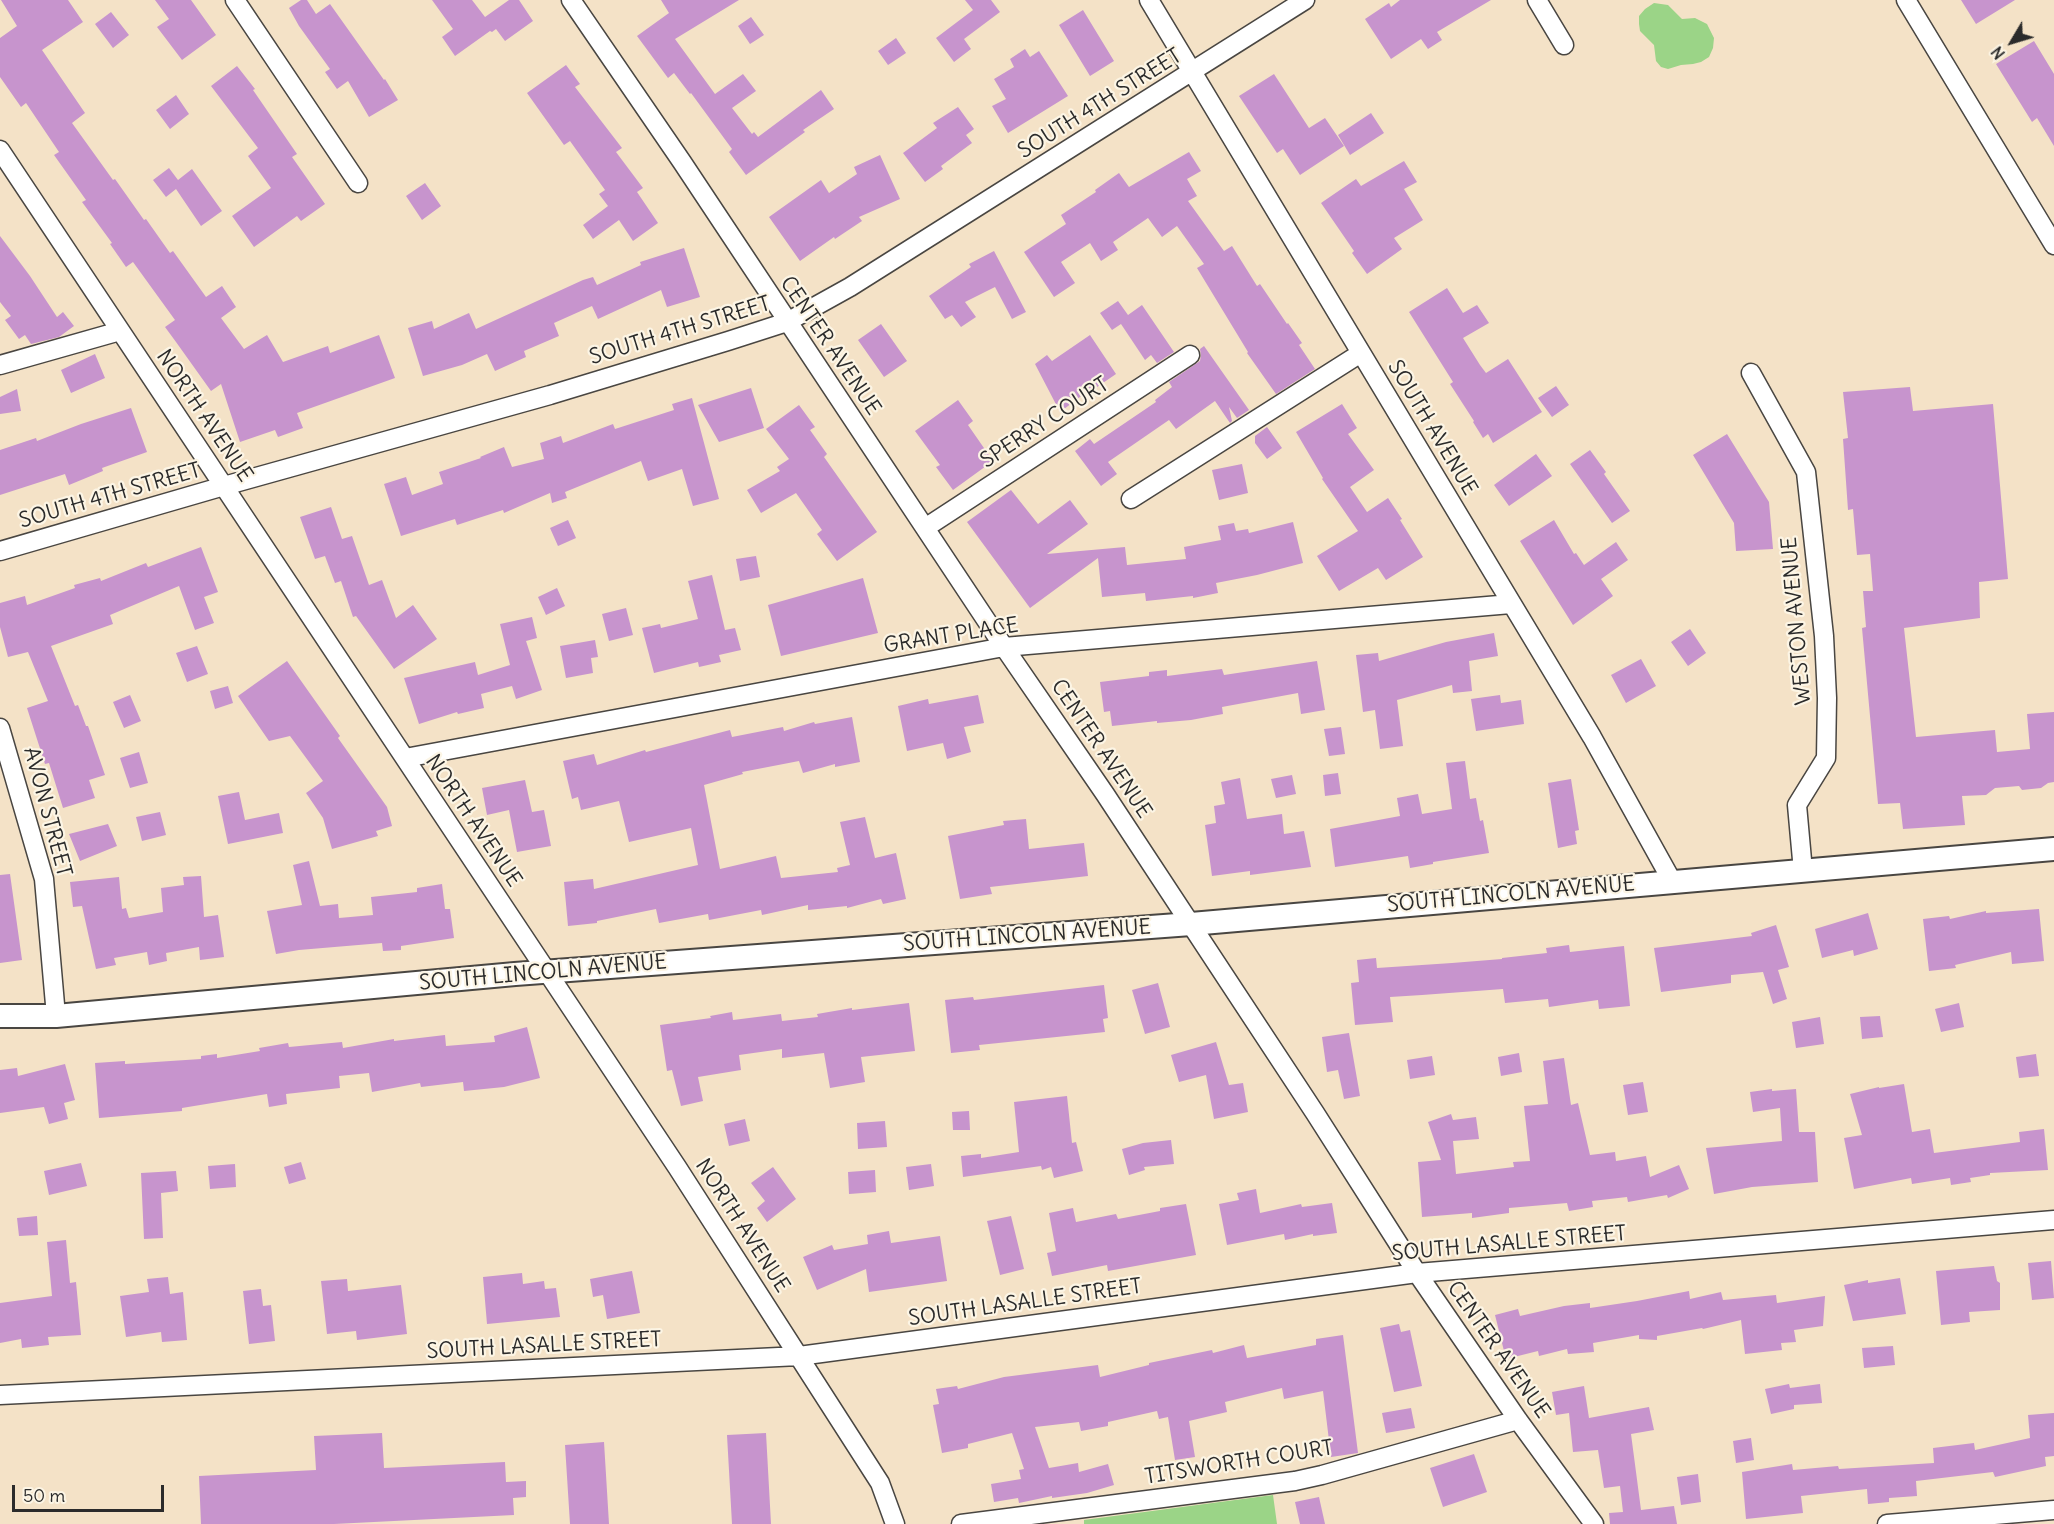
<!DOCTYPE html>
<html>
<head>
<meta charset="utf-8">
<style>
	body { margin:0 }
	#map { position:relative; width:2054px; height:1524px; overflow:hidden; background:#f4e2c7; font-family:Delius,sans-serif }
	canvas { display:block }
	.north { position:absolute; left:1982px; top:12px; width:60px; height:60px; -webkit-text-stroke:4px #fcf5e5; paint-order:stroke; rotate:232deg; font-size:16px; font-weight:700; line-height:24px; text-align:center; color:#2b2b2b }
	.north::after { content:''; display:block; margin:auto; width:21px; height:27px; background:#2b2b2b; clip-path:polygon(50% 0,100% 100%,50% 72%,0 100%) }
	.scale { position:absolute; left:12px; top:1485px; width:152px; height:27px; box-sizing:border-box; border:3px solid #2b2b2b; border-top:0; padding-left:8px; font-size:18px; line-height:21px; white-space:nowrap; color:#2b2b2b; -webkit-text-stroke:4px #fcf5e5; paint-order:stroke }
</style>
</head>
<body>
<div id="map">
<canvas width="2054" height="1524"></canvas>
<div class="north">N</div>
<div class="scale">50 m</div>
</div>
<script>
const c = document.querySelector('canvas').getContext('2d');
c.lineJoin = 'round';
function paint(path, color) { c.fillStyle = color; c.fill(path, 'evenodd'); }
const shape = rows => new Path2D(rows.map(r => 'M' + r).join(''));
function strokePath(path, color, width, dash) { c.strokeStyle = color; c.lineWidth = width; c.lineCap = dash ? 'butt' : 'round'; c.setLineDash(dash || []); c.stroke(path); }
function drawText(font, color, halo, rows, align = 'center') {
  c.font = font + ' Delius,sans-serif'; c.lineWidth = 4.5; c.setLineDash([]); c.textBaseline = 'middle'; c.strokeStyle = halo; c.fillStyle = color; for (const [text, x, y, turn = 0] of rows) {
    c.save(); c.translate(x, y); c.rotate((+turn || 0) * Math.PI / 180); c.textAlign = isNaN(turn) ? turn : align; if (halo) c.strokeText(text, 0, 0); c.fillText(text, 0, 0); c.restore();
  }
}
paint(shape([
	[1654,3,1668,5,1682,19,1695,18,1707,24,1714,38,1713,48,1709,57,1701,62,1693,64,1681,65,1668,69,1661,67,1656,61,1654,45,1640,31,1639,24,1639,16,1645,9],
	[1273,1495,1277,1524,1084,1524,1084,1520]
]), '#9bd487');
paint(shape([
	[1,0,68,0,83,22,42,50,85,113,72,123,113,180,115,179,144,220,146,219,170,253,173,251,206,297,222,286,236,307,221,318,244,349,267,335,283,362,328,346,330,353,379,335,395,378,297,413,303,428,278,437,275,430,240,442,221,384,211,391,176,342,165,327,175,320,133,262,126,267,110,244,112,243,82,202,86,200,54,155,59,152,26,103,21,107,0,77,0,38,17,26],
	[155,0,191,0,216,35,182,60,157,27,169,19],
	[301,0,307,0,316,14,330,4,384,80,385,79,398,100,369,117,348,81,337,89,325,72,330,69,299,26,289,8],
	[432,0,472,0,485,17,509,0,519,0,533,21,505,41,496,29,492,32,490,31,455,56,442,37,453,29],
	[661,0,739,0,675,39,715,94,743,74,756,91,732,108,752,134,754,132,758,137,821,90,834,109,803,130,805,132,746,175,729,152,732,149,691,93,690,94,674,73,668,78,637,36,669,13],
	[965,0,991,0,1000,12,964,39,971,49,954,62,936,38,973,10],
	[1400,0,1491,0,1437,32,1442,40,1428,49,1421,39,1391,59,1365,19,1389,3,1391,7],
	[1961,0,2015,0,1976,24],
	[1083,10,1114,61,1090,76,1059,25],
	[111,12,129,35,113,48,95,24],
	[751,17,764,35,750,44,738,26],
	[896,38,906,53,888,65,878,51],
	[2034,41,2054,74,2054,146,2037,118,2032,122,1996,64],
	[1025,49,1030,57,1039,51,1068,96,1008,133,992,106,1006,99,994,79,1014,67,1010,59],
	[566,65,580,84,575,87,622,148,616,152,643,188,637,192,658,223,633,241,619,220,593,239,583,225,608,206,599,194,605,190,570,141,564,145,527,93],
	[237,66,255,89,253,90,297,154,292,157,325,204,301,221,297,216,254,247,232,216,271,188,248,156,258,148,211,86],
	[1274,74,1309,128,1325,118,1344,146,1300,175,1283,149,1277,153,1239,96],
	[176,95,189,114,170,129,156,110],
	[958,107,974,129,966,135,972,143,941,166,943,169,925,182,903,153,937,128,933,123],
	[1371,113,1384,133,1350,155,1338,135],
	[1189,152,1201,171,1187,179,1197,196,1188,201,1224,251,1232,246,1257,286,1260,284,1287,324,1288,323,1302,343,1299,345,1315,369,1276,394,1247,353,1248,352,1197,268,1204,264,1177,226,1162,237,1148,218,1113,242,1118,250,1101,261,1090,243,1061,262,1075,283,1054,297,1024,252,1066,224,1061,215,1096,192,1095,190,1119,173,1129,187],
	[880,155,900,199,859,217,862,221,835,239,834,237,800,261,769,217,821,180,829,193,857,174,854,167],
	[1404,161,1417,182,1404,189,1423,220,1394,238,1402,249,1367,274,1352,253,1354,251,1321,203,1356,179,1361,186],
	[169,168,178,180,192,169,222,211,201,226,176,189,166,197,153,180],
	[425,183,441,206,422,220,406,196],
	[0,236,30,276,57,317,63,312,74,326,59,337,31,344,25,335,19,339,5,320,11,316,0,302],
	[684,248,700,297,667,307,661,290,598,319,592,306,554,323,559,336,524,351,526,357,495,371,487,354,462,365,423,376,408,328,432,321,434,329,469,313,476,329,583,280,593,277,597,285,641,265,640,262],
	[994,251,1026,312,1012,319,995,287,965,302,976,317,961,327,952,315,945,319,929,296,971,267,969,264],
	[1447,288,1463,313,1477,305,1489,323,1463,338,1480,365,1486,373,1508,359,1542,412,1493,443,1488,434,1483,438,1473,422,1474,421,1450,384,1453,382,1409,312],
	[1118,301,1128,315,1142,305,1174,352,1157,363,1151,355,1145,360,1121,324,1112,330,1100,313],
	[881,324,907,361,884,377,858,340],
	[1090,335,1116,374,1097,387,1096,385,1060,412,1035,364,1047,355,1052,361],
	[1204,346,1249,410,1237,418,1229,407,1232,421,1230,423,1215,401,1176,429,1169,420,1108,462,1117,474,1101,486,1075,451,1090,439,1094,444,1156,402,1155,400,1172,387,1169,382,1200,361,1201,355,1200,349],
	[95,354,105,378,71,393,61,370],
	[1556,386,1569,405,1552,417,1538,398],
	[1910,387,1913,411,1993,404,2008,579,1979,582,1980,618,1904,628,1916,737,1995,730,1997,752,2030,749,2027,714,2054,712,2054,782,2048,783,2041,788,2022,790,2019,786,1995,788,1986,795,1962,796,1965,825,1903,829,1900,803,1878,804,1862,628,1866,627,1863,591,1873,591,1870,554,1857,555,1853,509,1848,510,1843,439,1848,438,1843,392],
	[751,388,764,428,719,442,698,405],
	[17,389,21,411,0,414,0,397],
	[692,398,719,499,693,506,682,469,648,481,641,461,565,492,567,498,552,503,550,493,504,513,503,510,457,525,455,519,401,536,384,484,406,477,412,495,443,484,439,472,481,458,480,457,504,447,512,467,544,459,540,443,561,436,563,443,613,424,615,429,674,410,672,404],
	[958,400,973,421,968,425,993,461,953,490,936,467,940,465,915,431],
	[1342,404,1357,428,1348,434,1374,470,1350,487,1367,512,1388,498,1402,519,1400,520,1423,557,1386,580,1378,568,1339,591,1317,556,1358,531,1322,479,1323,478,1296,432],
	[799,405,815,427,810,430,827,454,824,457,877,532,837,561,817,534,822,530,796,493,761,513,747,490,780,471,777,467,789,459,766,429],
	[131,408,147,452,102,468,103,471,69,485,65,474,0,495,0,450,36,438,37,441,81,424],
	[1267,427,1282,448,1267,459,1255,443,1255,436],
	[1727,434,1769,502,1773,549,1736,551,1734,523,1693,455],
	[1590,450,1606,472,1604,474,1630,511,1612,523,1570,464],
	[1536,454,1552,476,1509,506,1494,485],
	[1242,464,1248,493,1219,500,1212,470],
	[1011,490,1038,524,1070,500,1088,524,1047,554,1125,547,1127,565,1186,559,1184,547,1221,540,1218,526,1234,523,1236,531,1248,529,1249,533,1293,522,1303,563,1257,575,1216,583,1218,593,1193,598,1193,596,1146,601,1145,593,1102,597,1098,558,1030,608,967,522],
	[331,507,342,539,352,536,369,585,382,580,396,618,413,605,437,639,394,669,356,616,353,617,341,581,335,583,325,556,315,559,300,517],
	[568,520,576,538,558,546,550,528],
	[1554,520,1574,554,1576,553,1584,565,1616,542,1628,560,1601,579,1613,596,1573,625,1520,541],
	[201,547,218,592,204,597,214,623,195,630,179,586,110,615,113,624,51,646,75,706,78,705,86,726,88,726,105,775,89,780,95,798,63,808,49,763,45,764,27,708,48,701,28,652,8,657,0,627,0,603,25,596,27,605,75,588,74,585,100,578,101,581,146,563,148,567],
	[756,556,760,577,740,581,736,559],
	[712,575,725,630,735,628,741,650,719,655,721,662,699,667,698,662,654,673,642,628,660,624,661,628,698,619,688,581],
	[863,578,878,633,781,656,768,605],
	[557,588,565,606,546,615,538,597],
	[626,608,633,635,609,641,602,614],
	[532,617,537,638,526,641,542,690,516,699,512,686,481,694,484,708,458,714,457,712,419,724,404,678,475,662,478,675,510,665,500,624],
	[1690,629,1706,653,1688,666,1671,642],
	[1494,633,1498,656,1469,661,1472,691,1453,693,1452,685,1397,700,1403,746,1380,749,1375,710,1363,712,1356,655,1378,653,1379,661,1446,642],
	[595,640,598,657,591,658,593,673,566,678,560,646],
	[197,646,208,674,187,682,176,653],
	[1641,659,1656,686,1626,703,1611,675],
	[287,661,340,736,338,738,387,807,392,826,376,831,378,836,332,849,323,818,306,793,323,781,290,736,269,741,238,696],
	[1317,661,1325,710,1301,714,1298,693,1222,707,1223,714,1191,720,1157,723,1157,721,1112,726,1110,711,1104,712,1100,682,1149,676,1149,672,1167,670,1167,676,1222,669,1224,675],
	[228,686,233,703,215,709,210,691],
	[130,695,141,721,124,728,113,702],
	[978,695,984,723,964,727,971,752,947,759,943,743,907,751,898,706,928,699,929,704],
	[1500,695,1501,703,1521,700,1524,724,1476,731,1471,699],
	[852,717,860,762,835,767,835,764,803,773,799,761,742,772,743,774,704,785,720,869,776,856,781,878,838,872,837,868,850,865,840,822,865,817,875,858,896,853,906,899,883,904,881,899,847,908,847,906,808,910,808,905,762,915,761,910,709,920,708,914,659,923,656,909,597,921,597,923,568,926,564,882,593,879,594,889,698,865,691,828,629,842,619,801,581,810,578,797,572,799,563,761,594,754,597,765,645,750,646,752,730,730,732,737,783,727,784,731,814,722,815,724],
	[1341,727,1345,754,1329,756,1324,729],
	[139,752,148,783,130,788,120,758],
	[1465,761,1470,799,1476,798,1480,821,1483,820,1489,853,1433,862,1433,864,1410,868,1408,856,1335,867,1330,829,1400,816,1397,798,1418,794,1422,814,1452,809,1446,763],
	[1338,773,1341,794,1325,796,1323,775],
	[1292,775,1296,794,1276,798,1271,779],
	[1240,778,1247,819,1282,814,1284,834,1304,831,1311,867,1250,875,1250,871,1212,876,1205,825,1216,823,1214,806,1225,804,1221,782],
	[1571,779,1579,830,1575,831,1577,844,1558,848,1548,783],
	[525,780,532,812,544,810,551,846,517,852,509,810,487,815,482,788],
	[239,792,245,820,279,813,283,833,228,844,218,796],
	[160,812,166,835,142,841,136,817],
	[1026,819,1029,849,1084,843,1088,876,990,887,992,894,960,899,948,836,1004,825,1003,821],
	[108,824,117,846,80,861,69,834],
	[309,861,320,906,338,904,339,918,373,915,371,897,417,892,417,888,442,884,445,909,450,909,454,938,401,946,401,950,383,951,382,943,299,950,276,954,267,911,302,905,293,865],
	[10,874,22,960,0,963,0,875],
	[201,876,204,917,218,915,224,957,200,960,199,947,166,953,167,961,149,965,147,952,114,958,116,965,96,969,82,906,73,907,70,882,119,877,122,909,126,908,129,918,163,912,161,888,184,885,183,877],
	[2039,909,2044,961,2012,964,2011,952,1955,965,1956,968,1929,971,1923,919,1949,916,1950,919,1986,911,1986,913],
	[1868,913,1878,949,1854,956,1853,950,1822,958,1815,929],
	[1776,925,1789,967,1778,970,1787,999,1773,1004,1763,972,1731,975,1731,983,1661,992,1654,948,1752,936,1751,933],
	[1569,945,1570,952,1624,946,1630,1006,1599,1009,1598,1000,1549,1007,1548,999,1505,1003,1503,989,1422,995,1390,997,1393,1022,1355,1025,1351,983,1359,982,1357,960,1376,958,1377,968,1452,963,1502,959,1502,958,1547,953,1546,948],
	[1158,983,1170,1027,1145,1034,1132,990],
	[1104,985,1108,1018,1103,1019,1105,1032,979,1045,980,1050,951,1053,945,1000,973,997,974,1000],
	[909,1003,915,1051,861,1057,865,1082,830,1088,824,1053,782,1058,782,1049,739,1055,741,1070,698,1077,703,1101,681,1106,672,1070,667,1071,660,1025,711,1018,710,1016,732,1012,733,1020,781,1014,782,1021,818,1017,817,1014,852,1008,852,1010],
	[1959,1003,1964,1027,1941,1032,1935,1009],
	[1880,1016,1883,1037,1862,1039,1860,1017],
	[1820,1017,1824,1044,1796,1048,1792,1022],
	[527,1027,540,1078,504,1087,464,1091,463,1082,421,1087,420,1083,372,1092,369,1073,339,1076,340,1088,286,1094,287,1104,269,1107,267,1094,182,1108,182,1111,99,1118,95,1063,125,1061,125,1064,201,1059,201,1056,217,1054,217,1058,260,1051,259,1048,288,1043,289,1047,342,1042,343,1048,394,1039,394,1041,445,1035,446,1046,495,1042,494,1036],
	[1349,1033,1360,1096,1344,1099,1338,1070,1327,1072,1322,1037],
	[1216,1042,1229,1085,1243,1083,1248,1112,1214,1119,1206,1075,1179,1082,1171,1055],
	[1519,1053,1522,1072,1501,1076,1498,1057],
	[2036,1054,2039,1076,2019,1078,2016,1057],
	[1432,1056,1435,1075,1410,1079,1407,1060],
	[1564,1058,1571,1105,1578,1103,1590,1155,1615,1152,1616,1161,1646,1156,1650,1177,1679,1165,1689,1189,1668,1198,1667,1195,1628,1202,1627,1197,1592,1201,1593,1207,1569,1211,1567,1203,1509,1208,1509,1213,1472,1218,1472,1213,1422,1217,1418,1162,1441,1160,1428,1122,1451,1114,1453,1120,1476,1117,1479,1139,1453,1141,1456,1174,1514,1167,1513,1162,1530,1161,1524,1106,1548,1104,1543,1061],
	[65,1064,75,1100,64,1103,68,1119,49,1124,44,1107,0,1113,0,1070,17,1068,18,1076],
	[1643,1082,1648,1112,1628,1115,1623,1085],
	[1904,1084,1912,1132,1930,1129,1934,1153,2020,1142,2019,1132,2044,1129,2048,1170,1990,1173,1990,1175,1970,1178,1971,1182,1951,1185,1950,1178,1912,1184,1911,1178,1854,1189,1844,1138,1862,1135,1850,1094,1879,1087,1879,1088],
	[1772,1089,1772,1091,1796,1089,1799,1132,1815,1132,1818,1182,1752,1187,1714,1194,1706,1148,1782,1141,1780,1108,1753,1112,1750,1092],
	[1067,1096,1072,1143,1076,1142,1083,1171,1054,1178,1051,1167,1042,1170,1041,1166,963,1177,961,1156,981,1154,981,1158,1019,1152,1014,1102],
	[969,1111,970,1130,953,1130,952,1112],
	[745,1119,750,1141,729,1146,724,1124],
	[885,1121,887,1147,858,1149,857,1123],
	[1171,1140,1174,1164,1144,1167,1145,1170,1129,1175,1122,1149,1143,1143],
	[301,1162,306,1179,289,1184,284,1167],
	[81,1163,87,1186,49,1195,44,1171],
	[235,1164,236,1187,210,1189,208,1166],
	[931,1164,934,1186,909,1190,906,1167],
	[773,1167,796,1199,767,1222,757,1208,765,1201,751,1183],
	[875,1170,876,1192,849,1194,848,1172],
	[176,1171,178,1191,161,1193,163,1238,144,1239,141,1173],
	[1256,1189,1260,1213,1301,1204,1302,1207,1332,1203,1337,1233,1313,1236,1313,1234,1285,1240,1284,1234,1227,1245,1219,1204,1239,1200,1237,1193],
	[1186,1204,1196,1255,1108,1271,1107,1265,1052,1276,1047,1253,1056,1251,1049,1213,1073,1208,1076,1222,1116,1214,1118,1219,1160,1211,1160,1208],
	[37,1216,38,1235,19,1236,17,1218],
	[1011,1216,1024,1269,1000,1275,987,1221],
	[889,1231,891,1243,940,1236,947,1281,869,1292,866,1269,817,1290,803,1257,832,1245,834,1250,868,1244,867,1235],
	[66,1240,70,1283,76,1282,81,1335,48,1337,49,1345,22,1348,21,1339,0,1343,0,1303,52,1296,47,1242],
	[2051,1261,2054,1298,2032,1300,2028,1263],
	[1994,1266,1997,1281,2000,1283,2000,1310,1969,1312,1970,1322,1941,1325,1936,1271],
	[632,1271,640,1313,607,1319,603,1295,593,1297,590,1279],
	[522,1273,523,1284,544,1281,545,1289,556,1288,560,1317,487,1324,483,1277],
	[168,1277,170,1294,183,1292,187,1340,162,1342,161,1332,126,1337,120,1296,149,1292,147,1279],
	[1900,1278,1906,1314,1853,1321,1844,1285,1868,1280,1868,1283],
	[347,1279,348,1291,401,1285,407,1334,357,1340,356,1331,327,1334,321,1281],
	[261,1289,263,1306,271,1305,275,1341,249,1344,243,1291],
	[1689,1291,1690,1299,1721,1292,1723,1300,1776,1295,1777,1303,1825,1296,1823,1326,1794,1330,1796,1342,1781,1343,1782,1350,1745,1354,1741,1320,1703,1329,1702,1328,1657,1336,1657,1340,1639,1339,1639,1335,1593,1343,1594,1352,1568,1354,1567,1349,1539,1356,1538,1351,1506,1359,1495,1315,1518,1309,1520,1316,1564,1306,1590,1303,1590,1308,1637,1301],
	[1399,1324,1401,1332,1410,1330,1422,1386,1394,1392,1380,1328],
	[1343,1335,1358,1453,1331,1457,1323,1391,1284,1399,1282,1388,1225,1402,1227,1412,1189,1421,1195,1457,1175,1460,1168,1417,1159,1419,1157,1411,1108,1422,1108,1426,1081,1431,1079,1422,1035,1427,1049,1468,1078,1463,1079,1472,1108,1464,1114,1485,1087,1493,1052,1498,1052,1496,1019,1503,1018,1498,994,1502,991,1484,1021,1479,1019,1470,1024,1469,1012,1433,968,1444,968,1448,942,1453,933,1405,939,1404,936,1389,957,1386,958,1389,1004,1377,1098,1365,1100,1377,1149,1365,1149,1363,1212,1350,1213,1353,1244,1345,1247,1358,1316,1345,1316,1339],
	[1893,1346,1895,1365,1864,1368,1862,1348],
	[1789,1384,1790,1388,1820,1384,1822,1403,1794,1405,1794,1409,1771,1414,1765,1389],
	[1584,1386,1589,1418,1649,1407,1654,1430,1631,1434,1641,1510,1674,1506,1677,1524,1610,1524,1609,1513,1623,1512,1620,1486,1604,1488,1598,1450,1573,1452,1569,1413,1556,1415,1552,1392],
	[1411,1408,1415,1428,1386,1433,1382,1413],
	[2054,1413,2054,1456,2045,1457,2046,1466,1995,1477,1993,1472,1916,1481,1917,1496,1889,1498,1889,1502,1868,1504,1867,1489,1801,1496,1803,1513,1746,1519,1742,1472,1792,1464,1793,1470,1838,1466,1839,1469,1934,1463,1933,1448,1974,1443,1975,1450,2030,1438,2028,1415],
	[382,1433,384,1468,505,1462,506,1482,526,1481,526,1497,513,1498,514,1515,334,1524,201,1524,199,1476,316,1470,314,1436],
	[766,1433,771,1524,732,1524,727,1435],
	[1751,1438,1754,1460,1736,1463,1733,1441],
	[604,1442,609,1524,570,1524,565,1445],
	[1474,1454,1487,1492,1443,1507,1430,1468],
	[1698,1474,1701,1502,1681,1505,1677,1477],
	[1319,1497,1325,1524,1300,1524,1295,1502]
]), '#c794cd');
const minor = shape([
	[235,0,358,183],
	[571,0,682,162,1004,647,1105,794,1315,1113,1417,1273,1518,1420,1594,1524],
	[1149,0,1592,737,1672,881],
	[1537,0,1564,45],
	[1906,0,2054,245],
	[0,150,677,1167,880,1483,895,1524],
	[0,365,120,331],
	[1751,373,1806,472,1824,636,1827,698,1826,758,1797,805,1803,871],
	[1131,499,1361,353],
	[925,528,1190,355],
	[0,551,224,486,550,395,728,341,787,322,850,287,1305,0],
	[0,728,44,879,56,1016],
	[405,758,1004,647,1511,604],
	[0,1395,799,1356,1417,1273,2054,1220],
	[961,1524,1295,1481,1322,1475,1518,1420],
	[1887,1524,2054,1510]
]);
const tertiary = shape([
	[0,1016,56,1016,515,974,1191,924,2054,849]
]);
strokePath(minor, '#494642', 21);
strokePath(tertiary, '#494642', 26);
strokePath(minor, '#fff', 18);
strokePath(tertiary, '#fff', 22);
drawText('21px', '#2b2b2b', '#fcf5e5', [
	["SOUTH 4TH STREET",1100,104,-32],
	["SOUTH 4TH STREET",680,331,-17],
	["CENTER AVENUE",830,346,56],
	["NORTH AVENUE",204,416,56],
	["SPERRY COURT",1045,423,-33],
	["SOUTH AVENUE",1432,428,59],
	["SOUTH 4TH STREET",110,496,-16],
	["WESTON AVENUE",1797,621,-95],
	["GRANT PLACE",951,636,-9],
	["CENTER AVENUE",1101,749,56],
	["AVON STREET",47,812,75],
	["NORTH AVENUE",473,821,56],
	["SOUTH LINCOLN AVENUE",1511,895,-5],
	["SOUTH LINCOLN AVENUE",1027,936,-4],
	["SOUTH LINCOLN AVENUE",543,973,-5],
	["NORTH AVENUE",742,1226,57],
	["SOUTH LASALLE STREET",1509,1244,-5],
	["SOUTH LASALLE STREET",1025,1303,-8],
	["SOUTH LASALLE STREET",544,1346,-3],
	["CENTER AVENUE",1498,1350,55],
	["TITSWORTH COURT",1239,1463,-9]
]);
</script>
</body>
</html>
